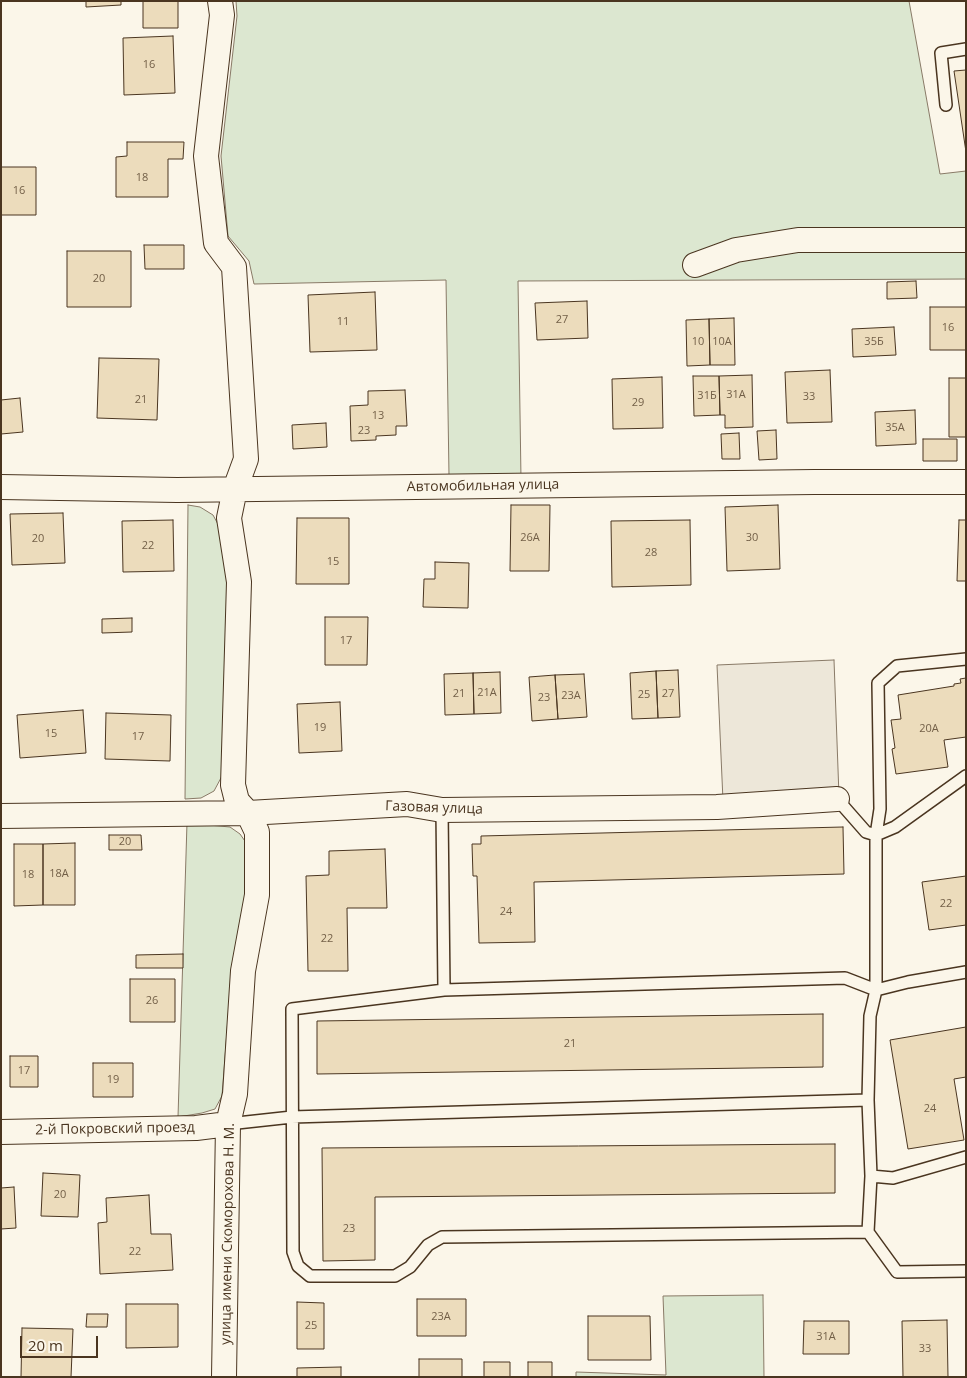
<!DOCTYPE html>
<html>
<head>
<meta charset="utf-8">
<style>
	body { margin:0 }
	#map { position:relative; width:967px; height:1378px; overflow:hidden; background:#fbf6e9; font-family:"Open Sans",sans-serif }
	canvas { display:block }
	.frame { position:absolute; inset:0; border:2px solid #4a3520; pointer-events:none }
	.scale { position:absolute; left:20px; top:1336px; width:78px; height:22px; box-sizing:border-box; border:2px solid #4a3520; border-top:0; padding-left:6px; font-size:15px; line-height:18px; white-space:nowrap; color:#4a3520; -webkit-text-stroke:4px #fbf6e9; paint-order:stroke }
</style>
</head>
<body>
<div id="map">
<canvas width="967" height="1378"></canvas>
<div class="frame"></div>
<div class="scale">20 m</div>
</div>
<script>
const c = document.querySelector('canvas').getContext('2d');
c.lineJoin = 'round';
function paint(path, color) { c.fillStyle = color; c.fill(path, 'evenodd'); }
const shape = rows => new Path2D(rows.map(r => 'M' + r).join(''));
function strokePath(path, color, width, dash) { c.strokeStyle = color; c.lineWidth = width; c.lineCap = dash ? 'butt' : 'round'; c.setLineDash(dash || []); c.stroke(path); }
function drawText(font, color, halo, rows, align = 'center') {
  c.font = font + ' "Open Sans",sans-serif'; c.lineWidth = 4; c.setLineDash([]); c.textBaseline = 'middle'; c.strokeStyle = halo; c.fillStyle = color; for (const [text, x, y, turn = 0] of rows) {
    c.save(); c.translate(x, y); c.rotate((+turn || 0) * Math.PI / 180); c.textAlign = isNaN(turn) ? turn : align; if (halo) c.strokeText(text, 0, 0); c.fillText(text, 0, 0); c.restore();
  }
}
const green = shape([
	[236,1,909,1,940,174,966,171,966,279,518,281,521,479,449,476,446,280,254,284,249,261,228,236,221,156,237,16,236,1],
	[188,505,200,507,213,515,219,526,228,584,222,776,214,791,201,798,185,799,188,505],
	[187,823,230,827,240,834,247,844,248,890,232,967,222,1096,215,1109,202,1113,178,1117,187,823],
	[763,1295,764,1377,576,1377,576,1372,666,1375,663,1296,763,1295]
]);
paint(green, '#dce7d0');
strokePath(green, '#887966', 1);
const parking = shape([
	[834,660,839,796,723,801,717,665,834,660]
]);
paint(parking, '#ede7d9');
strokePath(parking, '#887966', 1);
const building = shape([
	[86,1,121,1,121,5,86,7,86,1],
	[143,1,178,1,178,28,143,28,143,1],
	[173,36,175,93,124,95,123,38,173,36],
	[966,70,966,152,954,71,966,70],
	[127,142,184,142,183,159,168,159,168,197,116,197,116,157,127,156,127,142],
	[1,167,36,167,36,215,1,215,1,167],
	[144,245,184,245,184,269,145,269,144,245],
	[67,251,131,251,131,307,67,307,67,251],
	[916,281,917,298,887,299,887,282,916,281],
	[375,292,377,350,310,352,308,295,375,292],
	[587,301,588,338,537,340,535,303,587,301],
	[930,307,966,307,966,350,930,350,930,307],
	[734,318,735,365,710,365,709,319,734,318],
	[709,319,710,365,687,366,686,320,709,319],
	[894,327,896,355,853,357,852,329,894,327],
	[99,358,159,359,157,420,97,418,99,358],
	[830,370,832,422,787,423,785,372,830,370],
	[752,375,753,427,725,428,725,415,720,415,719,376,752,375],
	[693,376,719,376,720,415,694,416,693,376],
	[662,377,663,428,613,429,612,379,662,377],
	[949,378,966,378,966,437,949,437,949,378],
	[405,390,407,426,396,426,396,435,376,436,376,440,351,441,350,406,368,405,368,391,405,390],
	[20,398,23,432,1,434,1,400,20,398],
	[915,410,916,444,876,446,875,412,915,410],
	[326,423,327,447,293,449,292,425,326,423],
	[776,430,777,459,759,460,757,431,776,430],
	[739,433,740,459,722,459,721,434,739,433],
	[923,439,957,439,957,461,923,461,923,439],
	[511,505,550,505,549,571,510,571,511,505],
	[778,505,780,569,727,571,725,507,778,505],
	[63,513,65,563,12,565,10,514,63,513],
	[297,518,349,518,349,584,296,584,297,518],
	[173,520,174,571,123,572,122,521,173,520],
	[690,520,691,585,612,587,611,521,690,520],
	[959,520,966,520,966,581,957,581,959,520],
	[435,562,469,563,468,608,423,607,424,579,435,579,435,562],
	[325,617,368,617,367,665,325,665,325,617],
	[132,618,132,632,102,633,102,619,132,618],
	[678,670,680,717,658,718,656,671,678,670],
	[656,671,658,718,632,719,630,673,656,671],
	[500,672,501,713,474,714,473,673,500,672],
	[473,673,474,714,445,715,444,674,473,673],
	[584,674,587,717,558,719,555,675,584,674],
	[555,675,558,719,532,721,529,677,555,675],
	[966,678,966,737,944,740,948,767,896,774,892,749,895,748,891,720,901,719,898,695,954,686,954,684,961,683,960,679,966,678],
	[340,702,342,751,299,753,297,704,340,702],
	[83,710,86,753,20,758,17,715,83,710],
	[106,713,171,715,170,761,105,759,106,713],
	[843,827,844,874,534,882,535,942,479,943,477,876,473,876,472,844,481,844,481,836,843,827],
	[109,835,141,835,142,850,109,850,109,835],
	[75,843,75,905,43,905,43,844,75,843],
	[14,844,43,844,43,905,14,906,14,844],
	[385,849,387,908,347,908,348,971,308,971,306,876,329,875,329,851,385,849],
	[966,876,966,925,929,930,922,882,966,876],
	[183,954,183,968,136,968,136,955,183,954],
	[130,979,175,979,175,1022,130,1022,130,979],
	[823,1014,823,1067,317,1074,317,1021,823,1014],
	[966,1027,966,1077,954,1079,964,1140,908,1149,890,1040,966,1027],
	[10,1056,38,1056,38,1087,10,1087,10,1056],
	[93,1063,133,1063,133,1097,93,1097,93,1063],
	[835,1144,835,1193,375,1197,375,1260,323,1261,322,1148,835,1144],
	[43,1173,80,1175,78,1217,41,1216,43,1173],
	[14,1187,16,1228,1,1229,1,1188,14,1187],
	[149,1195,151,1234,171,1234,173,1270,100,1274,98,1223,107,1222,106,1198,149,1195],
	[417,1299,466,1299,466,1336,417,1336,417,1299],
	[297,1302,324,1303,324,1349,297,1349,297,1302],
	[126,1304,178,1304,178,1347,126,1348,126,1304],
	[87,1314,108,1314,107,1327,86,1327,87,1314],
	[588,1316,650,1316,651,1360,588,1360,588,1316],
	[947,1320,948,1377,903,1377,902,1321,947,1320],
	[804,1321,849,1321,849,1354,803,1354,804,1321],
	[22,1328,73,1329,71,1377,21,1377,22,1328],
	[419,1359,462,1359,462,1377,419,1377,419,1359],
	[484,1362,510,1362,510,1377,484,1377,484,1362],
	[528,1362,552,1362,552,1377,528,1377,528,1362],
	[341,1367,341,1377,297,1377,297,1368,341,1367]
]);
paint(building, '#ecdcbc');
strokePath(building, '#4a3520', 1);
const lane = shape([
	[946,105,941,53,966,49],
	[837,799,866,832,876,835,876,990,870,1016,868,1100,871,1176,868,1232,897,1272,966,1271],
	[442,810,444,990],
	[876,835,880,809,878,683,897,666,966,659],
	[876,835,895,827,966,776],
	[228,1124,292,1117,868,1100],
	[871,1176,893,1178,966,1157],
	[868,1232,442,1237,428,1245,410,1267,395,1276,310,1276,298,1266,293,1252,292,1009,444,990,845,978,876,990,908,982,966,972]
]);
const street = shape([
	[220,1,222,15,206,156,216,243,234,267,246,459,235,489,229,518,239,582,233,785,237,801,248,813,257,832,257,895,243,971,235,1094,228,1124,224,1377],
	[695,265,736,250,798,240,966,240],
	[1,487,177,490,814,482,966,482],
	[1,816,248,813,407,804,442,810,717,807,837,799],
	[1,1132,196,1128,228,1124]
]);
strokePath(lane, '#4a3520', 14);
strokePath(street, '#4a3520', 26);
strokePath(lane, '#fbf6e9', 11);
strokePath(street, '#fbf6e9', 24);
drawText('11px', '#725f47', null, [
	["16",149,65],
	["18",142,178],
	["16",19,191],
	["20",99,279],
	["27",562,320],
	["11",343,322],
	["16",948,328],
	["10",698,342],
	["10А",722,342],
	["35Б",874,342],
	["31А",736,395],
	["31Б",707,396],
	["33",809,397],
	["21",141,400],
	["29",638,403],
	["13",378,416],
	["35А",895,428],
	["23",364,431],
	["26А",530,538],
	["30",752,538],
	["20",38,539],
	["22",148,546],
	["28",651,553],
	["15",333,562],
	["17",346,641],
	["21А",487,693],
	["21",459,694],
	["27",668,694],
	["25",644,695],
	["23А",571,696],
	["23",544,698],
	["19",320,728],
	["20А",929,729],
	["15",51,734],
	["17",138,737],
	["20",125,842],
	["18А",59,874],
	["18",28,875],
	["22",946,904],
	["24",506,912],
	["22",327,939],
	["26",152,1001],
	["21",570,1044],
	["17",24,1071],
	["19",113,1080],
	["24",930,1109],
	["20",60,1195],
	["23",349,1229],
	["22",135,1252],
	["23А",441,1317],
	["25",311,1326],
	["31А",826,1337],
	["33",925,1349]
]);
drawText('14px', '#4a3520', '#fbf6e9', [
	["Автомобильная улица",483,486,-1],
	["Газовая улица",434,808,2],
	["2-й Покровский проезд",115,1129,-1],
	["улица имени Скоморохова Н. М.",228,1234,-89]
]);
</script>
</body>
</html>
